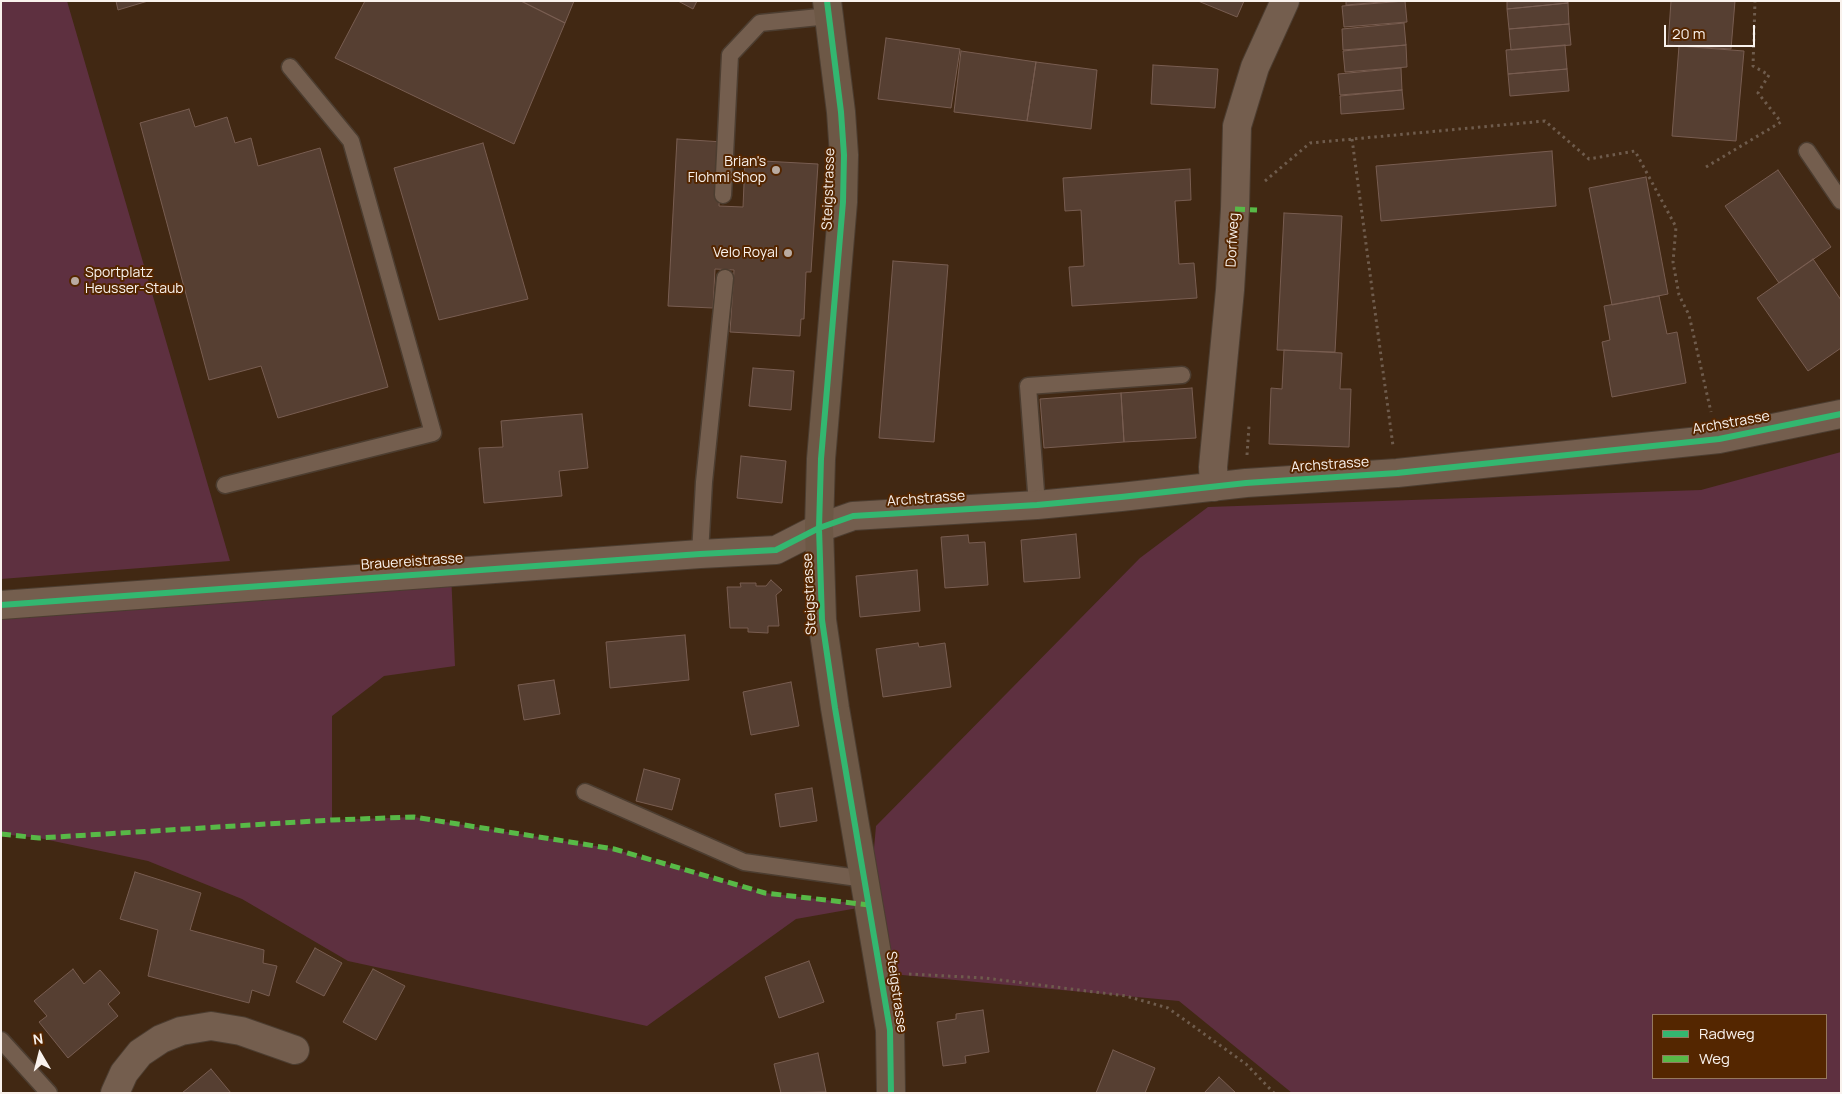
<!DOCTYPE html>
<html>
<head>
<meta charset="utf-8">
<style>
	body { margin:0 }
	#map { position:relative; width:1842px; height:1094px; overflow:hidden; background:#412813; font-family:Manrope,sans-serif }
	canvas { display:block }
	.frame { position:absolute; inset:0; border:2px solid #f9f2ed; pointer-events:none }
	.legend { position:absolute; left:1652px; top:1014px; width:175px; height:65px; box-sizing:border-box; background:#542600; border:1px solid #96785f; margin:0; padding:6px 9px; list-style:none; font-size:15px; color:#f9f2ed }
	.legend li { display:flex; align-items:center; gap:10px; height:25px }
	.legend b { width:25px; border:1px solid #96785f }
	.north { position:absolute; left:15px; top:1029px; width:50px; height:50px; -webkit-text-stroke:4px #542600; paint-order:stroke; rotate:352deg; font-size:14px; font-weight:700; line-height:20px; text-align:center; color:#f9f2ed }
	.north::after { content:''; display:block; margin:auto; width:18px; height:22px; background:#f9f2ed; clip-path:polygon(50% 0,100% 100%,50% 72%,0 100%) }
	.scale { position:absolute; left:1664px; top:25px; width:91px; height:22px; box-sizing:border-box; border:2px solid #f9f2ed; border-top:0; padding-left:6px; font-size:15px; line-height:18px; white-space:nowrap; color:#f9f2ed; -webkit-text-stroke:4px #542600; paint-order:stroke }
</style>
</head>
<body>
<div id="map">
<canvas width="1842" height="1094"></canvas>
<div class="frame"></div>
<ul class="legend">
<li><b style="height:6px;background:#33b770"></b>Radweg</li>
<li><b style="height:6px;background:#58b947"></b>Weg</li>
</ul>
<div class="north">N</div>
<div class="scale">20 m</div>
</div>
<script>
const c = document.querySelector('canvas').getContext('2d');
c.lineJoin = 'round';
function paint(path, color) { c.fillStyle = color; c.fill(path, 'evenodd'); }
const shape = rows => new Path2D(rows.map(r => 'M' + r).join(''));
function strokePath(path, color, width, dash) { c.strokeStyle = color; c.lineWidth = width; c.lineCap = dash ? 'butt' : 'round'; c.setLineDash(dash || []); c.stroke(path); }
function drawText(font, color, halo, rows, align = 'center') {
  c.font = font + ' Manrope,sans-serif'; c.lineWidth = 4; c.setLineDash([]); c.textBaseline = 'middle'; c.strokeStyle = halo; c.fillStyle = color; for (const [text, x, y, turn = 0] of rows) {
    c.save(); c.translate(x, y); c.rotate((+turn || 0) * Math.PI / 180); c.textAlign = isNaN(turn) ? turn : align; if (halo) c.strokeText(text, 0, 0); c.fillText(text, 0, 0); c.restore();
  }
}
paint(shape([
	[1,1,67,1,230,561,1,579],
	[1841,452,1841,1093,1292,1093,1179,1001,881,973,869,906,796,919,647,1026,348,961,242,899,148,861,39,838,1,834,1,605,451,572,455,666,384,676,332,716,332,820,414,817,614,849,765,893,869,905,876,826,1140,558,1208,507,1701,490],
	[1653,1015,1826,1015,1826,1078,1653,1078]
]), '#5e3040');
const building = shape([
	[116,1,148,1,118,10,116,1],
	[365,1,521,1,565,23,514,144,335,58,365,1],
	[521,1,574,1,565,23,521,1],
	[678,1,697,1,693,9,678,1],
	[1198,1,1244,1,1237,17,1198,1],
	[1346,1,1394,1,1346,5,1346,1],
	[1405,1,1407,22,1344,27,1342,6,1405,1],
	[1507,1,1567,1,1568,3,1507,9,1507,1],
	[1671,1,1735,1,1731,49,1668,45,1671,1],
	[1568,3,1569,24,1509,29,1507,9,1568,3],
	[1404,23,1406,45,1343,50,1342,29,1404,23],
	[1569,24,1571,45,1511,50,1509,29,1569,24],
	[886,38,960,49,951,108,878,99,886,38],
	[1406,45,1407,67,1345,72,1343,51,1406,45],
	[1565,45,1567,69,1508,74,1506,50,1565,45],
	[1679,46,1744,51,1736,141,1672,136,1679,46],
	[961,51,1036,62,1027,121,954,112,961,51],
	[1036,62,1097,70,1091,129,1027,121,1036,62],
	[1153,65,1218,69,1215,108,1151,104,1153,65],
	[1401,68,1402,90,1340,95,1338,74,1401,68],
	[1567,69,1569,91,1510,96,1508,74,1567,69],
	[1402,90,1404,109,1341,114,1340,96,1402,90],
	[189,109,195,127,227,117,235,143,251,138,258,166,320,148,388,387,278,418,261,366,209,380,140,123,189,109],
	[677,139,723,142,719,206,743,207,745,160,818,164,811,272,806,272,804,319,801,319,800,336,730,332,734,270,715,269,713,308,668,306,677,139],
	[483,143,528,299,439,320,394,168,483,143],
	[1552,151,1556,206,1381,221,1376,166,1552,151],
	[1190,169,1191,200,1175,201,1179,264,1194,263,1197,298,1072,306,1069,267,1084,266,1081,210,1065,211,1063,178,1190,169],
	[1778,170,1831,247,1779,283,1725,206,1778,170],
	[1646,177,1668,294,1612,305,1589,188,1646,177],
	[1284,213,1342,216,1335,352,1277,350,1284,213],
	[1813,259,1841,300,1841,348,1808,371,1757,298,1813,259],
	[893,261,948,265,934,442,879,438,893,261],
	[1659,296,1667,334,1677,332,1686,383,1612,397,1602,342,1610,340,1604,306,1659,296],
	[1284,350,1342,353,1340,389,1351,389,1349,447,1269,444,1271,388,1282,389,1284,350],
	[753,368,794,371,791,410,749,406,753,368],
	[1192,388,1196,438,1124,442,1121,393,1192,388],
	[1121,393,1124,442,1044,448,1040,399,1121,393],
	[582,414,588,468,559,471,562,496,484,503,479,448,503,447,501,421,582,414],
	[741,456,786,461,782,503,737,498,741,456],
	[1076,534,1080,578,1024,582,1021,540,1076,534],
	[968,535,969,543,985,542,988,585,945,588,941,537,968,535],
	[917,570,920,611,860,617,856,576,917,570],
	[771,580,782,590,776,595,779,626,768,626,768,633,748,632,748,628,730,628,727,587,741,587,740,583,756,583,756,586,766,586,771,580],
	[685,635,689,680,610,688,606,642,685,635],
	[918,643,919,647,945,643,951,687,883,697,876,649,918,643],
	[554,680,560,714,524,720,518,685,554,680],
	[791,682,799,726,751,735,743,692,791,682],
	[644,769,680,779,672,810,636,801,644,769],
	[812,788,817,821,780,827,775,794,812,788],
	[135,872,201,893,190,930,264,950,263,963,277,966,269,996,252,990,249,1003,148,976,158,930,120,919,135,872],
	[315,948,342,963,324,996,296,982,315,948],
	[809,961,824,1002,779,1018,765,977,809,961],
	[73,969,84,984,100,970,120,993,108,1004,118,1016,68,1058,39,1022,47,1016,34,1001,73,969],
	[373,969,405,986,376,1040,343,1022,373,969],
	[983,1010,989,1052,965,1056,966,1063,943,1066,937,1022,956,1019,956,1014,983,1010],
	[1113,1050,1155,1068,1145,1093,1096,1093,1113,1050],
	[818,1053,826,1092,781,1093,774,1064,818,1053],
	[211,1069,231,1093,182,1093,211,1069],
	[1219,1077,1236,1093,1204,1093,1219,1077]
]);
paint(building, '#563f32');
strokePath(building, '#785d51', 1);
const lane = shape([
	[1807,151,1841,201],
	[723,195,730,55,760,23,829,16],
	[225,485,433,433,351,141,290,67],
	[1037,505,1028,386,1182,375],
	[700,554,704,482,725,278],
	[585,792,744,862,865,879],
	[1,1040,49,1093]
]);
const street = shape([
	[1214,487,1213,467,1230,290,1235,209,1237,126,1255,67,1285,1],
	[1,605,700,554,776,550,819,528,853,516,1037,505,1121,497,1246,483,1397,473,1719,439,1841,414],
	[115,1093,124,1073,140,1053,161,1039,181,1031,211,1026,241,1031,295,1050]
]);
const secondary = shape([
	[827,1,841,112,844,155,843,202,821,459,819,528,822,620,835,708,890,1030,891,1093]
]);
strokePath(lane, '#4c3d30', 19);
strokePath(street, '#4c3d30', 30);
strokePath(secondary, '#4c3d30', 30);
strokePath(shape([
	[1352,139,1393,446],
	[1706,167,1781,122,1758,93,1769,75,1753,66,1755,1],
	[1265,181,1310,143,1545,121,1589,159,1635,151,1676,227,1673,262,1679,295,1689,315,1711,412],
	[1247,455,1249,426],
	[909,974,985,978,1126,996,1168,1008,1246,1064,1274,1093]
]), '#6f5c4d', 3, [2.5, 4]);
strokePath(lane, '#745e4e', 16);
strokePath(street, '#745e4e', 28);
strokePath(secondary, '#6d5846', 28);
strokePath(shape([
	[1235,209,1257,210],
	[1,834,39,838,332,820,414,817,614,849,765,893,869,905]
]), '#58b947', 5, [10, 5]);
strokePath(shape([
	[827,1,841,112,844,155,843,202,821,459,819,528,822,620,835,708,890,1030,891,1093],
	[1,605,700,554,776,550,819,528,853,516,1037,505,1121,497,1246,483,1397,473,1719,439,1841,414]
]), '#33b770', 6);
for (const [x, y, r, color] of [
	[776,170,5,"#b9aba1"],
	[788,253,5,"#b9aba1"],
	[75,281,5,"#b9aba1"]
]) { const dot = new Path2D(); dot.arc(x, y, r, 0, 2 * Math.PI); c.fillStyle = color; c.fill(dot); strokePath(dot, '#542600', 2); }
drawText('14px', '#f9f2ed', '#542600', [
	["Brian's",766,162],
	["Flohmi Shop",766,178],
	["Velo Royal",778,253],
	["Sportplatz",85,273,"left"],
	["Heusser-Staub",85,289,"left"]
], 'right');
drawText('14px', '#f9f2ed', '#542600', [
	["Steigstrasse",829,189,-88],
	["Dorfweg",1233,240,-87],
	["Archstrasse",1731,423,-10],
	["Archstrasse",1330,465,-4],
	["Archstrasse",926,499,-4],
	["Brauereistrasse",412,562,-4],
	["Steigstrasse",810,594,-93],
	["Steigstrasse",896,992,82]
]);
</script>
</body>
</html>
